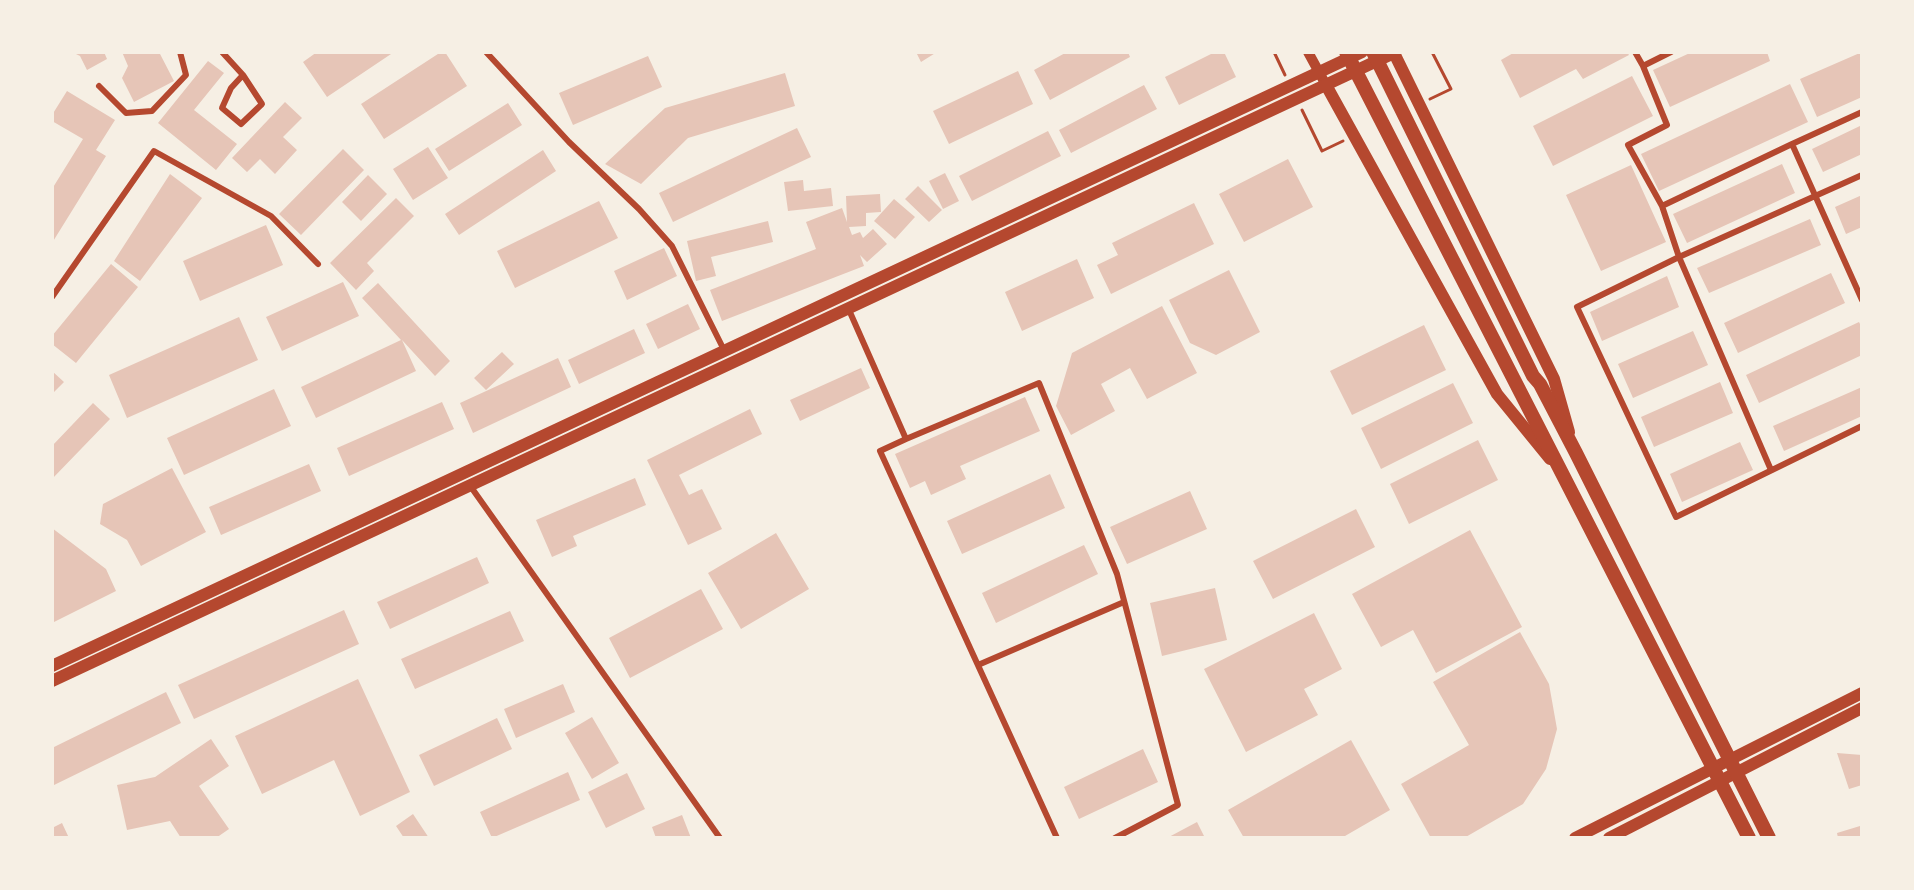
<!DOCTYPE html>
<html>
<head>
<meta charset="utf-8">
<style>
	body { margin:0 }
	#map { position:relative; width:1914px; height:890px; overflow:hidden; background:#f6efe4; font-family:"IBM Plex Sans",sans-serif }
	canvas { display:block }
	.frame { position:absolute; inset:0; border:54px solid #f6efe4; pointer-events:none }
</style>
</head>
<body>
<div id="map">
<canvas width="1914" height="890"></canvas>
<div class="frame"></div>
</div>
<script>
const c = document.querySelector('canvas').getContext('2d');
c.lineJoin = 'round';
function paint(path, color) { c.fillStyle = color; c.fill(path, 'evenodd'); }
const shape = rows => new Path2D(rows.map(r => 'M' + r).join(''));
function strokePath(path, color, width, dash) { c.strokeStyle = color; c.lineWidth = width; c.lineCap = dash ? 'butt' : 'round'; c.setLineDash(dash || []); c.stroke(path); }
paint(shape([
	[72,52,104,52,107,59,87,70,80,56],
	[122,52,159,52,174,81,134,102,122,78,128,66],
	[317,52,394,52,327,97,303,62],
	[441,52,445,52,467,86,384,139,361,104],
	[916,52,937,52,921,62],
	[1067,52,1128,52,1130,57,1050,100,1034,70],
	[1215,52,1224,52,1236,77,1179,105,1165,77],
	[1515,52,1627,52,1629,55,1583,79,1576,69,1520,98,1501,60],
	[1692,52,1767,52,1770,61,1670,107,1653,70],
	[1862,52,1862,97,1817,117,1800,79],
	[648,56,662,87,573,125,559,93],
	[208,61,224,73,194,110,237,144,216,170,158,123],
	[1018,71,1033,104,949,144,933,111],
	[785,73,795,106,688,138,641,184,605,164,665,108],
	[1632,76,1653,116,1553,166,1533,126],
	[1790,84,1808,122,1659,191,1641,154],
	[1144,85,1157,109,1071,153,1059,130],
	[67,91,115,120,96,150,106,156,52,243,52,189,83,139,52,121,52,115],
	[285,102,302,118,283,137,297,150,275,174,260,159,247,172,232,158],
	[508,103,522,125,449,171,435,149],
	[1862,125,1862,154,1823,172,1812,149],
	[797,128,811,157,673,222,659,193],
	[1048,131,1061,156,972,201,959,176],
	[428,147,448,178,413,200,393,169],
	[343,149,364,170,301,235,279,214],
	[543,150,556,171,459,235,445,214],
	[1288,159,1313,207,1244,242,1219,194],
	[1782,164,1795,193,1687,243,1673,214],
	[1631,165,1666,242,1601,271,1566,195],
	[945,173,959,201,943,209,929,181],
	[170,174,202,198,140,281,114,261],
	[368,175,387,194,361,221,342,202],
	[803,180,804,191,831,188,833,206,788,211,784,182],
	[918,186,942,210,929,222,905,199],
	[880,194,881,212,866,213,866,226,849,227,852,235,860,232,863,238,873,229,887,244,867,262,860,255,864,266,722,321,710,290,816,249,806,222,842,208,847,222,846,196],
	[1862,195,1862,227,1846,234,1835,207],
	[396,198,414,216,367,263,374,271,356,290,330,263],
	[894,199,915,217,895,239,874,221],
	[599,201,618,238,515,288,497,251],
	[1194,203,1214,244,1111,294,1097,265,1118,255,1112,243],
	[1810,219,1821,245,1709,293,1697,268],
	[768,221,773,242,711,257,716,276,696,281,687,241],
	[266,225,283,265,200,301,183,261],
	[664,248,677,276,627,300,614,271],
	[1077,259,1094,298,1022,331,1005,292],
	[111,264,138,287,76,363,52,344,52,336],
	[1229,270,1260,332,1216,355,1190,343,1169,300],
	[1831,273,1845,303,1738,353,1724,323],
	[1667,276,1679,307,1602,341,1590,312],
	[343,282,359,316,282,351,266,317],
	[378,283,450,361,435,376,402,340,416,371,316,418,301,387,401,340,362,298],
	[688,304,700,329,658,349,646,324],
	[1162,306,1197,373,1147,399,1130,368,1101,384,1115,411,1071,435,1056,406,1072,353],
	[239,317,258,360,127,418,109,375],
	[1859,322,1862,328,1862,355,1759,403,1746,375],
	[1424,325,1446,370,1352,415,1330,371],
	[634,329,645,353,579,384,568,360],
	[1693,331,1708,365,1633,398,1618,364],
	[502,352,514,364,486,390,474,378],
	[558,358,571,387,473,433,460,403],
	[861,368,870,388,800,421,790,400],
	[52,371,64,382,52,394],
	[1720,382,1733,413,1654,447,1641,417],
	[1453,383,1473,423,1381,469,1361,428],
	[1862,387,1862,416,1784,451,1773,426],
	[274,389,291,426,184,475,167,438],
	[1025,397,1040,431,960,466,966,479,931,495,925,481,910,488,895,454],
	[442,402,454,429,349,476,337,448],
	[93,403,110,419,52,479,52,446],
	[750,409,762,434,679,475,689,495,702,489,722,529,688,545,647,460],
	[1478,440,1498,480,1409,524,1390,484],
	[1740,442,1753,470,1682,502,1670,474],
	[309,464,321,491,221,535,209,507],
	[172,468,206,532,141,566,127,540,100,524,103,504],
	[1050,474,1065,508,962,554,947,521],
	[635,478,646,505,573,536,577,546,552,557,536,520],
	[1190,491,1207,529,1127,564,1110,527],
	[1356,509,1375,547,1273,599,1253,561],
	[52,528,106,569,116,591,52,623],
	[1470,530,1522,627,1436,673,1413,630,1381,647,1352,594],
	[776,533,809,589,741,629,708,573],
	[1084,545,1098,574,996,623,982,593],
	[477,557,489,583,390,629,377,602],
	[1215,588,1227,640,1162,656,1150,603],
	[701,589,723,629,630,678,609,638],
	[344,610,359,644,194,719,178,685],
	[510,611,524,641,415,689,401,659],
	[1314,613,1342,669,1304,689,1318,715,1246,752,1204,669],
	[1520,632,1549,684,1557,729,1546,769,1523,804,1464,838,1431,838,1401,784,1469,745,1433,682],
	[358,679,410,792,360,816,334,760,262,794,235,736],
	[563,684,575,712,516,738,504,709],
	[166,692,181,723,52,786,52,748],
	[592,717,619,763,592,779,565,733],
	[497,718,512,749,434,786,419,755],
	[211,739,229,766,199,786,229,829,216,838,181,838,170,821,127,830,117,785,155,777],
	[1351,740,1390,810,1345,836,1347,838,1244,838,1228,810],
	[1143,749,1158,782,1079,819,1064,787],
	[1837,753,1862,755,1862,785,1849,789],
	[568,772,580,800,492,838,480,812],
	[627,773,645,809,606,828,588,792],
	[413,814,429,838,404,838,396,826],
	[682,815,691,838,656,838,652,827],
	[1197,822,1205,838,1167,838],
	[62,823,69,838,52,838,52,828],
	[1860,826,1862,838,1838,838,1837,833]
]), '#e6c5b7');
strokePath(shape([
	[1274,52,1285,75],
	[1430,99,1451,89,1432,52],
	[1302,110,1322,151,1343,141]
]), '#b5482f', 3);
strokePath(shape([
	[222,52,243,75,262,104,241,124,222,108,231,88,243,75],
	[486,52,569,142,639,209,672,246,725,352],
	[1635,52,1643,66,1671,52],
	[1643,66,1667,125,1628,145,1662,206],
	[99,86,126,113,152,111,186,75,180,52],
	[1792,144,1862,112],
	[1862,175,1679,257,1577,307,1676,517,1862,426],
	[52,297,154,151,271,216,318,264],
	[849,310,906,439,1039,383,1117,574,1178,805,1115,838],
	[906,439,880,451,1057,838],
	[1771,470,1679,257,1662,206,1792,144,1862,300],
	[471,487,720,838],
	[978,665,1124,602]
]), '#b5482f', 6);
strokePath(shape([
	[1308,52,1326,85]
]), '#b5482f', 10);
strokePath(shape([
	[1394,53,1554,379,1569,432],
	[1326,85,1497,394,1550,459],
	[52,666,1362,52],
	[52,681,1396,52],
	[1575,838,1862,693],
	[1609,838,1862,708]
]), '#b5482f', 12);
strokePath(shape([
	[1346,52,1749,838],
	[1373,52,1533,376,1540,384,1576,453,1769,838]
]), '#b5482f', 14);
</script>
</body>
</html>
